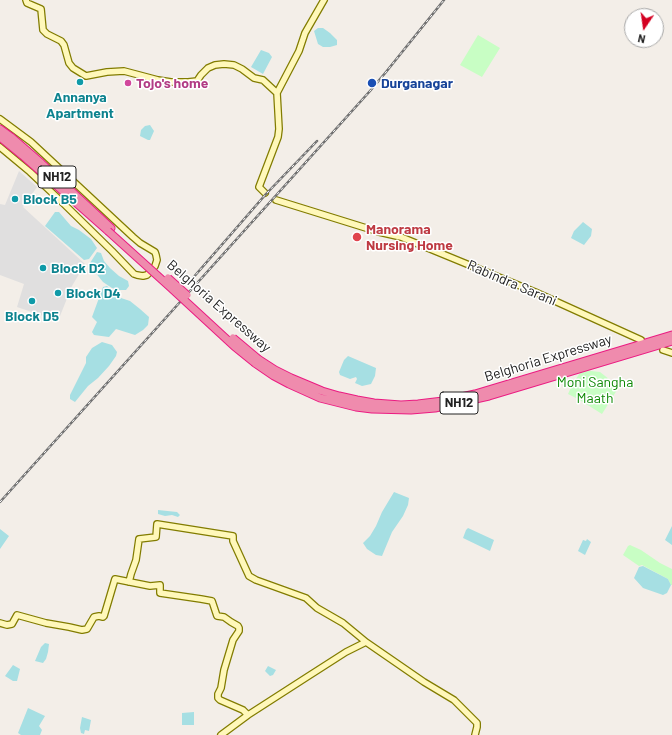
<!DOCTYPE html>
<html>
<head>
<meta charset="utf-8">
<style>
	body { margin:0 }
	#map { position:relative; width:672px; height:735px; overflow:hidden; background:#f3eee8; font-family:Barlow,sans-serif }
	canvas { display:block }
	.north { position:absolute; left:624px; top:8px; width:40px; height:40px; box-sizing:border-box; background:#fff; border:1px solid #a7a7a7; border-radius:50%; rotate:193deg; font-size:11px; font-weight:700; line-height:16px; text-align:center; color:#222 }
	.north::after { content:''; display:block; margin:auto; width:14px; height:18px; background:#d40021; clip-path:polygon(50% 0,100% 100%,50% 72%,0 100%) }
</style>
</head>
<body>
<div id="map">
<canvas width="672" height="735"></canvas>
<div class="north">N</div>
</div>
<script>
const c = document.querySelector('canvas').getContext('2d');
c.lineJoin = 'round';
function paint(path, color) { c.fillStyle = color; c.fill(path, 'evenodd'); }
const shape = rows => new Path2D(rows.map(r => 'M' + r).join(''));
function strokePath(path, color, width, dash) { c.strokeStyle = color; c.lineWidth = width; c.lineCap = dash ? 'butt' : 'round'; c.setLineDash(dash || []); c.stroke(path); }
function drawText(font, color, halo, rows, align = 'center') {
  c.font = font + ' Barlow,sans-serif'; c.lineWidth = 3; c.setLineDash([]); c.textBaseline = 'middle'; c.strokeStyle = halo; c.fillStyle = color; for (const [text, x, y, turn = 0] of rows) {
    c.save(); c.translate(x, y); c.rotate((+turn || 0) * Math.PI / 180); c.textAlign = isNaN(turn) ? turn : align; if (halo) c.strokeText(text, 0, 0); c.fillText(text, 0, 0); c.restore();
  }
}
paint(shape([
	[19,171,37,187,23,207,85,264,72,286,58,321,17,307,24,284,0,275,0,204,5,205]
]), '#e0dfdf');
paint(shape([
	[478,35,500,48,482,77,460,65],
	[582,370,600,372,614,383,617,390,602,414,578,399,568,394,573,383],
	[630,545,641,550,660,563,672,569,672,585,671,585,668,579,642,565,639,566,623,555,628,546]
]), '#c8fec4');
paint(shape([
	[318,28,323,28,330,33,337,40,337,45,330,47,323,47,318,44,314,31],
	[261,50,269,53,272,57,263,74,251,67],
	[150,125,154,131,150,140,148,140,140,136,141,130,145,126],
	[55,212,59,212,71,226,79,230,91,239,97,248,89,259,84,260,45,226],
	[583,222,592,229,591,236,584,245,571,238,574,231],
	[97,252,101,253,104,261,110,268,119,276,128,281,129,286,126,290,120,290,112,288,103,282,90,266,90,263],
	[107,286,121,298,130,301,140,309,149,317,148,325,143,330,135,335,116,329,109,337,94,335,92,332,97,322,92,317,103,287],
	[102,342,112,345,117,352,116,356,109,366,98,378,88,386,75,402,70,399,70,395,86,363,86,357,92,348],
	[348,356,376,368,375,376,371,384,362,386,355,383,357,379,356,377,350,379,340,375,339,372,344,360],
	[394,492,409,498,408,505,403,516,392,532,382,556,376,555,367,549,363,543,370,536,376,526,382,512],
	[158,510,177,512,180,515,178,517,172,515,165,516,158,514],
	[672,526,672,545,665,540],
	[468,528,494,540,490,551,463,538,466,530],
	[0,529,9,536,0,549],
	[587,539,591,542,585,555,578,551,583,540,586,541],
	[643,566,668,579,671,585,667,593,663,595,643,588,634,578,639,567],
	[45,643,49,644,48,652,46,659,43,663,35,661,41,647],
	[13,665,20,669,17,681,13,681,5,676],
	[268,666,276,670,273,675,270,676,265,671],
	[28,708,45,716,39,726,42,730,40,735,21,735,18,733],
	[194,712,194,725,182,725,182,713],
	[82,717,91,720,89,731,85,730,84,734,81,733,80,728]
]), '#a6dfe3');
const secondary = shape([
	[26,0,27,3,41,9,43,30,47,34,61,41,64,45,69,63,73,68,86,76,107,72,124,71,158,80,171,82,188,82,197,81,201,75,208,68,215,65,224,64,234,65,242,69,254,78,263,80,277,93],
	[0,119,31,142,133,237,140,243,155,252,156,255,157,260,155,266,151,271,147,275,143,276,137,275,134,274,112,251,64,204,30,172,0,147],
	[265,193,259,187,278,137,279,129,277,93,299,51,305,33,324,0],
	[276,200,379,232,401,237,535,292,641,340],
	[663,350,672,353],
	[129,582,131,574,136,560,139,539,156,537,157,524,233,536,233,541,249,576,256,580,306,598,317,608,343,623,366,642],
	[0,623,7,625,12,624,17,615,46,623,69,627,82,630,87,629,94,617,99,616,103,617,104,616,115,579,150,586,160,585,160,593,201,599,212,601,217,616,224,617,231,622,238,626,239,628,239,631,233,640,224,670,221,688,218,694,218,698,220,700,243,710,248,715],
	[221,735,248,715,307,677,346,652,366,642,424,682,454,700,477,723,477,727,475,735]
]);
const highway = shape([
	[0,129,11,137,41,163,111,228],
	[0,137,22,155,108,231],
	[258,359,275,370,291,378,322,391,339,396,357,400,374,403,401,405,418,404,443,401,475,394,672,335],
	[255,363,274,376,289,384,320,398,356,407,372,409,411,410,435,408,489,396,672,341]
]);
strokePath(secondary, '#827c00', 8);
strokePath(highway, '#eb1b82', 9);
strokePath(secondary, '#fff8ba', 5.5);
strokePath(highway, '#ef8bad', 7);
const rail = shape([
	[192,279,266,194,317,141],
	[0,502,370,91,386,72,444,0]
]);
strokePath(rail, '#707070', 2.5);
strokePath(rail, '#fff', 1, [3]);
const highwayBridge = shape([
	[108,231,170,287,234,346,255,363],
	[168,278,187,295],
	[233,338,258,359]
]);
strokePath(highwayBridge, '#eb1b82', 9, []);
strokePath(highwayBridge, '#ef8bad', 7);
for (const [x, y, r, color] of [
	[80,82,4,"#0f9aa8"],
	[128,83,4,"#d1479c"],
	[372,83,5,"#1a4fb4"],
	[15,199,4,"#0f9aa8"],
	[357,237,5,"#e0444e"],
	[43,268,4,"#0f9aa8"],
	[58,293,4,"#0f9aa8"],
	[32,301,4,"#0f9aa8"]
]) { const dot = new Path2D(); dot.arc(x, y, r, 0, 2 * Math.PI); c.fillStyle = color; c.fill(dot); strokePath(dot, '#fff', 1.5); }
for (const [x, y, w] of [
	[57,177,38],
	[459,403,38]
]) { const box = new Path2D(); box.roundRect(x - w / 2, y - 11, w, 22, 3); c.fillStyle = '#fff'; c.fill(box); strokePath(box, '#222', 1); }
drawText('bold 13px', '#222', null, [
	["NH12",57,177],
	["NH12",459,403]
]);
drawText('bold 14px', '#b23c85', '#fff', [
	["Tojo's home",136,83]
], 'left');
drawText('bold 14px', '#164399', '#fff', [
	["Durganagar",381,83]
], 'left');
drawText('bold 14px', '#0d838f', '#fff', [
	["Annanya",80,97,"center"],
	["Apartment",80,113,"center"],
	["Block B5",23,199],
	["Block D2",51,268],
	["Block D4",66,293],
	["Block D5",32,316,"center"]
], 'left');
drawText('bold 14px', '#be3a42', '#fff', [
	["Manorama",366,229],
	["Nursing Home",366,245]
], 'left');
drawText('14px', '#222', '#fff', [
	["Rabindra Sarani",512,283,23],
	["Belghoria Expressway",219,306,41],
	["Belghoria Expressway",548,358,-17]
]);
drawText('14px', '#0c8803', '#fff', [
	["Moni Sangha",595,382],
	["Maath",595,398]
]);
</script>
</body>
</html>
